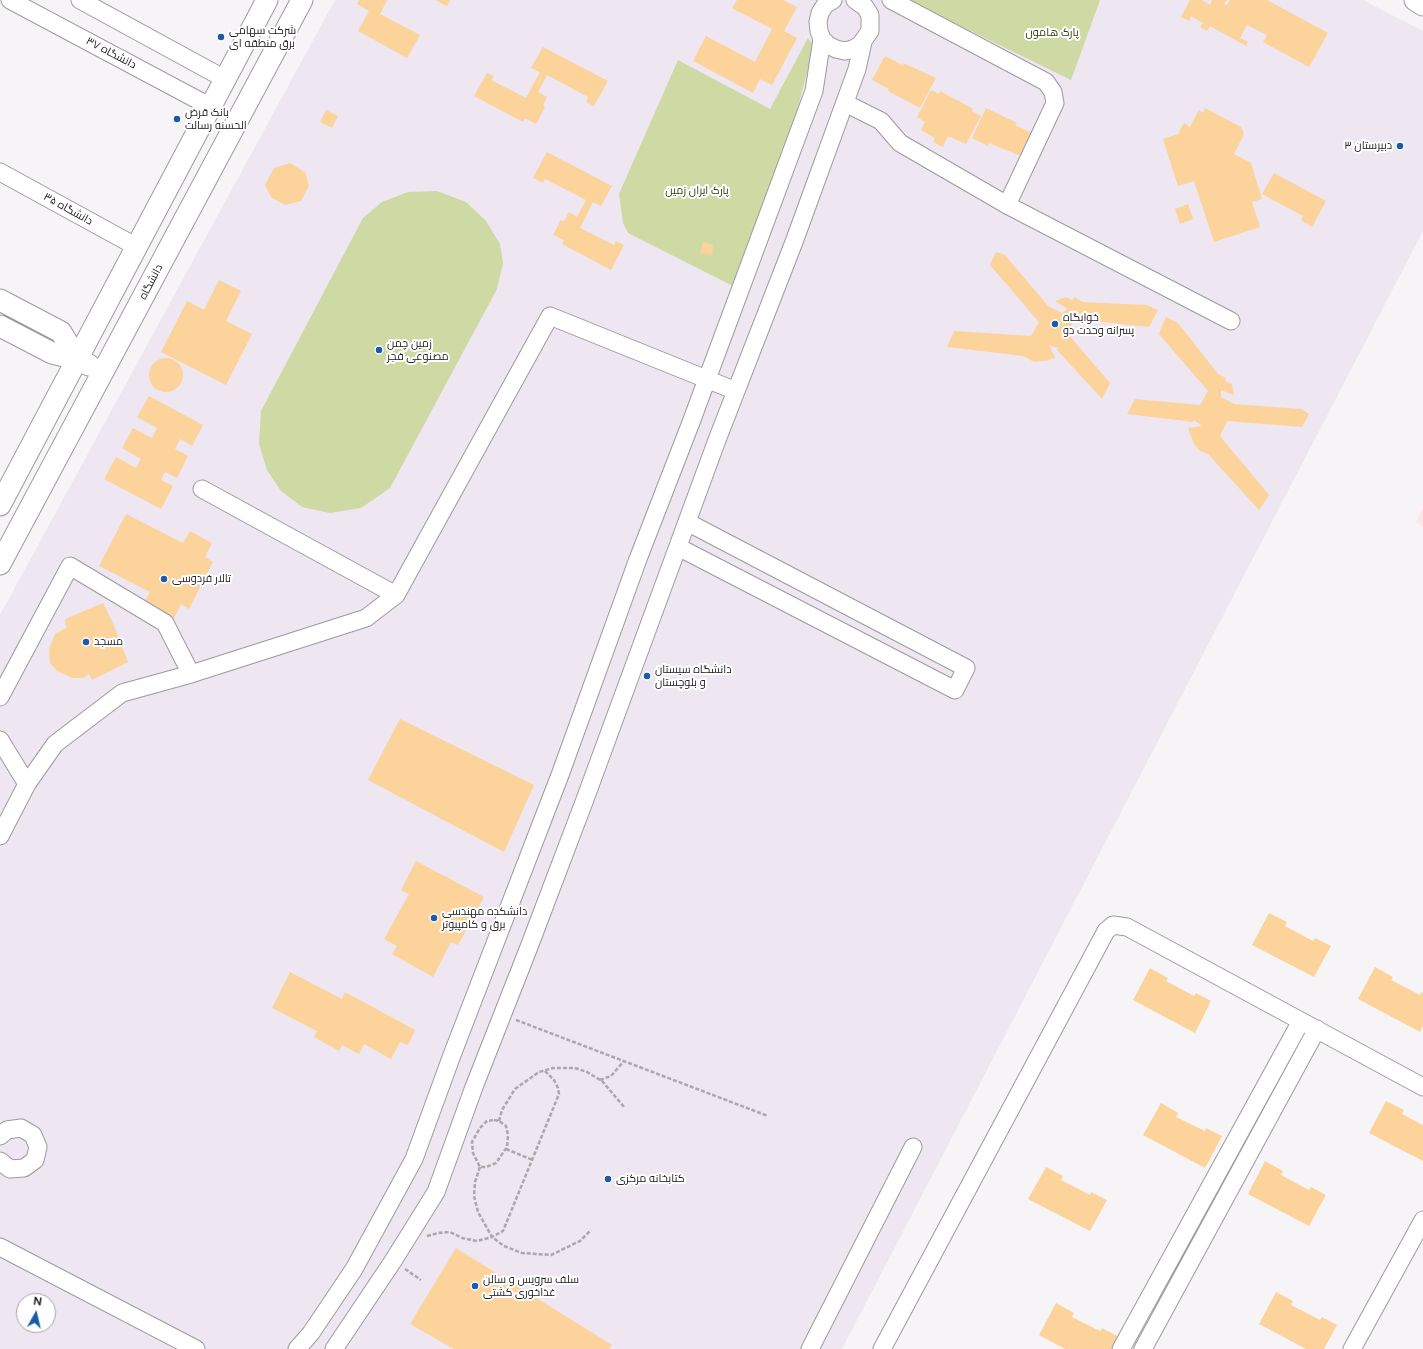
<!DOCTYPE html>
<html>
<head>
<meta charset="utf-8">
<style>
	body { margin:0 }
	#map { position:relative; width:1423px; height:1349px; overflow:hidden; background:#f7f4f8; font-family:Figtree,sans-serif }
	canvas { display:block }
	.north { position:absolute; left:16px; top:1293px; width:40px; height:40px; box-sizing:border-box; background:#fff; border:1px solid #a6a6a7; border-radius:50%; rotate:8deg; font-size:11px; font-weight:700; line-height:16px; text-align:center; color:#212022 }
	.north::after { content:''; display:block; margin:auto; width:14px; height:18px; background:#1a5bab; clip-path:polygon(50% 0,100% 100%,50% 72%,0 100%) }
</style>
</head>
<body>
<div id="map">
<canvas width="1423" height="1349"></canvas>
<div class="north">N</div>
</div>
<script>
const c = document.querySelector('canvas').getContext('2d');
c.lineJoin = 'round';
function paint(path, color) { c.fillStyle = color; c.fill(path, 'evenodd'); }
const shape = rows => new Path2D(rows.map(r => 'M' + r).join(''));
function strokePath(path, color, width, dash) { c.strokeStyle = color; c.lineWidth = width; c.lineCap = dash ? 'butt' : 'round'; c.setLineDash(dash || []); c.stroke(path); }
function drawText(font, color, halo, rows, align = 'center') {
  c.font = font + ' Figtree,Cairo,sans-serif'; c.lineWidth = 4; c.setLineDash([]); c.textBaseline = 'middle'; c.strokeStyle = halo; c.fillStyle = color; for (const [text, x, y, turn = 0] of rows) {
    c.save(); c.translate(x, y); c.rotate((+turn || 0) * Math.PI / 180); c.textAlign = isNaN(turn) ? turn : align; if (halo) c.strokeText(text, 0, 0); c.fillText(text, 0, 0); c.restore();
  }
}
paint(shape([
	[335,0,1363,0,1423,31,1423,231,842,1349,0,1349,0,615],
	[24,1301,48,1301,48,1325,24,1325]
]), '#eee6f0');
paint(shape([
	[1423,508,1423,527,1416,522]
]), '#ffe4e8');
paint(shape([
	[899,0,1100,0,1071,80,940,16],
	[808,38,814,46,790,137,733,286,628,233,623,223,619,194,678,60,770,109],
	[437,191,466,202,486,221,500,244,503,263,497,289,390,488,361,508,330,513,302,507,281,491,267,470,259,444,261,411,363,218,382,202,408,192]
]), '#ced9a4');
paint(shape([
	[359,0,387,0,380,14,420,35,407,58,358,31,369,11,357,4],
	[435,0,450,0,447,6],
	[737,0,783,0,797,7,784,31,797,38,772,85,760,79,753,93,693,61,706,36,755,62,772,29,732,8],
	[1190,0,1202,0,1210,5,1212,0,1227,0,1224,4,1227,5,1230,0,1267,0,1328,33,1309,67,1263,42,1267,35,1247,25,1240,38,1248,42,1246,46,1210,26,1207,31,1200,27,1203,23,1191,16,1189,21,1181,17],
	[543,47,608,81,594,106,586,102,588,97,547,75,538,92,547,97,543,105,545,107,536,124,525,118,523,122,474,96,487,73,494,76,491,80,526,98,540,72,531,68],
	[885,56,902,65,903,63,936,78,920,108,888,91,889,89,872,80],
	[931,90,939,94,940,91,973,109,972,111,981,116,966,144,948,136,943,147,933,142,935,138,921,130,925,122,917,117],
	[986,108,1017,123,1015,125,1032,133,1021,156,989,143,988,146,972,138],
	[1205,108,1241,127,1244,134,1234,154,1251,163,1262,199,1252,202,1260,227,1214,242,1194,181,1178,186,1163,139,1178,134,1184,123,1190,127,1199,110,1203,113],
	[326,110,338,116,332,128,320,122],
	[547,152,612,186,601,206,593,202,580,228,614,245,616,241,624,245,611,270,562,244,564,240,553,235,561,220,564,221,569,212,577,217,586,200,545,179,543,183,533,178],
	[290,163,305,172,309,186,301,201,285,205,271,197,265,185,274,168],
	[1274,173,1326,201,1312,227,1301,220,1303,216,1262,194],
	[1188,204,1193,219,1180,224,1175,209],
	[703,242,713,245,712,255,700,253],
	[996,252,1005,255,1048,306,1062,313,1068,309,1055,301,1066,297,1072,300,1075,297,1082,302,1147,305,1158,310,1149,327,1074,319,1068,334,1110,383,1102,399,1057,350,1058,348,1049,345,1055,358,1045,361,1034,362,1023,356,947,347,954,331,1031,336,1039,322,990,265],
	[219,280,241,291,226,321,252,334,226,385,161,352,187,301,204,310],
	[1166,317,1178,323,1218,374,1226,378,1225,381,1232,384,1234,395,1221,390,1221,397,1234,404,1301,409,1309,414,1302,427,1227,421,1220,436,1269,495,1259,510,1208,454,1200,451,1194,444,1188,428,1202,426,1194,420,1193,422,1127,414,1135,399,1200,405,1208,391,1159,334],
	'149 375a17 17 0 1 1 34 0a17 17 0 1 1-34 0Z',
	[149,396,203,425,192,446,180,439,175,449,188,456,177,478,165,472,161,480,173,486,161,509,104,479,116,457,136,468,141,459,122,448,133,428,152,438,157,428,137,417],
	[126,514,183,543,190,531,212,543,205,557,213,562,189,609,181,604,172,622,142,606,150,592,99,566],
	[103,603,113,623,128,662,92,680,89,674,83,678,72,678,57,671,50,663,49,649,55,634,66,628,65,619],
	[400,719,534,785,504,852,368,780],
	[416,861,484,897,458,945,451,942,433,977,392,954,397,946,384,939,409,894,401,890],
	[1269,913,1287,922,1285,926,1313,941,1315,938,1331,946,1314,977,1252,945],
	[1375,967,1393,977,1391,980,1420,995,1421,992,1423,993,1423,1026,1420,1032,1358,999],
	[1150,968,1168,978,1166,981,1194,996,1196,993,1211,1001,1195,1033,1133,1000],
	[290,972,342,999,345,992,415,1030,408,1045,400,1042,391,1059,364,1044,359,1054,342,1045,339,1051,314,1037,317,1031,272,1008],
	[1386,1101,1404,1110,1402,1114,1423,1125,1423,1161,1369,1133],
	[1161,1103,1178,1113,1176,1117,1205,1131,1206,1128,1222,1136,1205,1168,1143,1135],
	[1265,1161,1283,1171,1281,1175,1309,1190,1311,1187,1326,1195,1309,1226,1248,1194],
	[1046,1167,1063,1176,1061,1180,1090,1195,1091,1192,1107,1200,1090,1231,1028,1199],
	[456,1248,612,1345,609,1349,454,1349,410,1324],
	[1276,1292,1293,1301,1291,1305,1320,1320,1322,1317,1337,1325,1324,1349,1306,1349,1259,1324],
	[1056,1303,1074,1313,1072,1317,1100,1331,1102,1328,1117,1336,1111,1349,1065,1349,1039,1335]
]), '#fcd39b');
const minor = shape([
	[10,0,211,107],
	[80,0,225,79],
	[833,0,825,5,820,13,818,22,819,31,822,39,828,45,836,49,845,51,853,49,860,45,870,31,870,15,865,7,855,0],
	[891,0,1046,82,1053,92,1055,103,1007,205],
	[845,103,881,121,900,143,1007,205,1231,321],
	[0,172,137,247],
	[202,489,396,595],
	[678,547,955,690,966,668,687,522],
	[0,697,70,566,165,623,191,674],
	[0,740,27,784,0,836],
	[27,784,55,744,122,693,191,674,366,618,396,595,550,316,736,391],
	[0,1136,7,1130,21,1128,33,1135,38,1147,35,1160,24,1168,10,1169,0,1161],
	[0,1247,196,1349],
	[297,1349,311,1333,354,1269,414,1159,452,1055,560,775,638,559,690,425,814,91,822,39],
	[334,1349,393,1261,436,1192,474,1087,529,947,584,802,717,440,794,242,857,69,863,42],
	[810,1349,913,1147],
	[882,1349,1106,931,1113,925,1127,927,1423,1087],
	[1121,1349,1301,1021],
	[1143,1349,1317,1029],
	[1352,1349,1423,1220]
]);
const major = shape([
	[1415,0,1423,5],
	[0,300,61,332,77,359],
	[0,326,52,353,77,359,89,365],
	[0,505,267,0],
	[0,564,302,0]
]);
strokePath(minor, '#9d9a9e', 19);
strokePath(major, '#9d9a9e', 23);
strokePath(shape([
	[516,1020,768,1116],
	[600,1080,611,1076,624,1061],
	[494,1120,499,1121,506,1126,508,1135,507,1147,496,1163,486,1167,480,1167,473,1153,472,1142,480,1128,487,1121,494,1120],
	[499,1121,502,1110,515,1089,539,1072,553,1068,575,1068,587,1072,602,1081,625,1108],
	[506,1149,533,1160],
	[480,1167,475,1182,474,1196,478,1212,492,1237,504,1246,522,1253,551,1255,580,1241,591,1230],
	[427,1236,438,1233,450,1232,462,1238,477,1241,492,1237,503,1231,559,1094,558,1088,554,1080,544,1070],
	[405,1269,421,1280]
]), '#aaa8ab', 2.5, [4, 2]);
strokePath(minor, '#fff', 17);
strokePath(major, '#fff', 21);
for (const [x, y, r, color] of [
	[221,37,4,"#1a5bab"],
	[177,119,4,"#1a5bab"],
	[1400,146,4,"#1a5bab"],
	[1055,324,4,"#1a5bab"],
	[379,350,4,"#1a5bab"],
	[164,579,4,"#1a5bab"],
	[86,642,4,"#1a5bab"],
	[647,676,4,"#1a5bab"],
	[434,918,4,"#1a5bab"],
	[608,1179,4,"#1a5bab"],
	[475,1286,4,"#1a5bab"]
]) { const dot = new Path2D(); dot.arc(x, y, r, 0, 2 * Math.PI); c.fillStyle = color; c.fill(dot); strokePath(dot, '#fff', 1.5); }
drawText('11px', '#212022', '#fff', [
	["شرکت سهامی",229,31],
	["برق منطقه ای",229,44],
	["بانک قرض",185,113],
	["الحسنه رسالت",185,126],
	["دبیرستان ۳",1392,146,"right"],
	["خوابگاه",1063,318],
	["پسرانه وحدت دو",1063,331],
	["زمین چمن",387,344],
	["مصنوعی فجر",387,357],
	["تالار فردوسی",172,579],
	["مسجد",94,642],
	["دانشگاه سیستان",655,670],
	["و بلوچستان",655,683],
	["دانشکده مهندسی",442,912],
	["برق و کامپیوتر",442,925],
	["کتابخانه مرکزی",616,1179],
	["سلف سرویس و سالن",483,1280],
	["غذاخوری کشتی",483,1293]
], 'left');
drawText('11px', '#343b0a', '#fff', [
	["پارک هامون",1052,33],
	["پارک ایران زمین",697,191]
]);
drawText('11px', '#212022', '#fff', [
	["دانشگاه ۳۷",111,53,28],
	["دانشگاه ۳۵",68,209,29],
	["دانشگاه",151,282,-62]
]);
</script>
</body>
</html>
